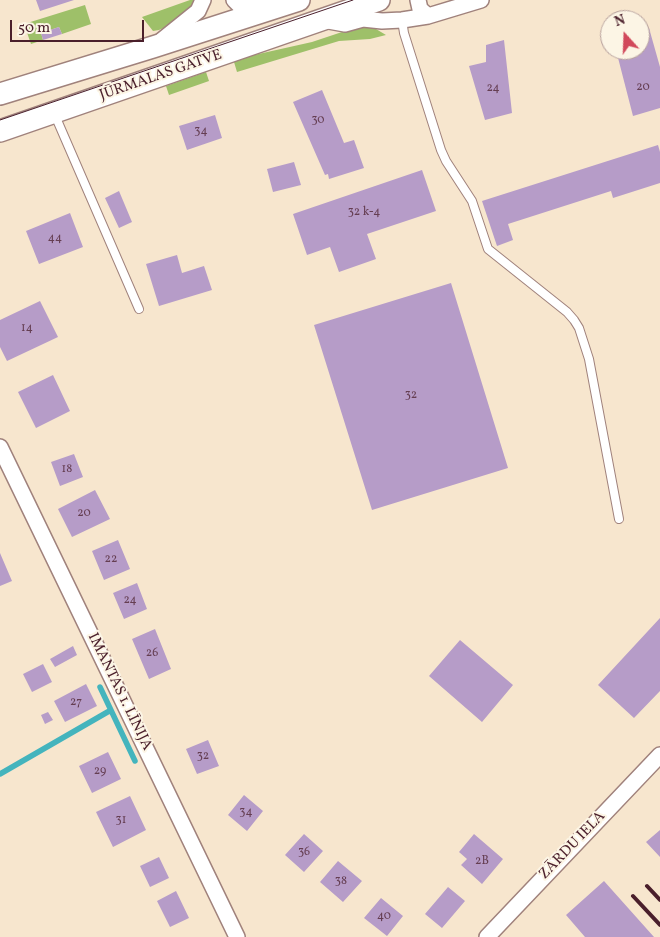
<!DOCTYPE html>
<html>
<head>
<meta charset="utf-8">
<style>
	body { margin:0 }
	#map { position:relative; width:660px; height:937px; overflow:hidden; background:#f7e6ce; font-family:Vollkorn,serif }
	canvas { display:block }
	.north { position:absolute; left:600px; top:10px; width:50px; height:50px; box-sizing:border-box; background:#fcf5e5; border:1px solid #b59f9b; border-radius:50%; rotate:340deg; font-size:14px; font-weight:700; line-height:20px; text-align:center; color:#4a1f2b }
	.north::after { content:''; display:block; margin:auto; width:18px; height:22px; background:#d1495b; clip-path:polygon(50% 0,100% 100%,50% 72%,0 100%) }
	.scale { position:absolute; left:10px; top:20px; width:134px; height:22px; box-sizing:border-box; border:2px solid #4a1f2b; border-top:0; padding-left:6px; font-size:15px; line-height:18px; white-space:nowrap; color:#4a1f2b; -webkit-text-stroke:4px #fcf5e5; paint-order:stroke }
</style>
</head>
<body>
<div id="map">
<canvas width="660" height="937"></canvas>
<div class="north">N</div>
<div class="scale">50 m</div>
</div>
<script>
const c = document.querySelector('canvas').getContext('2d');
c.lineJoin = 'round';
function paint(path, color) { c.fillStyle = color; c.fill(path, 'evenodd'); }
const shape = rows => new Path2D(rows.map(r => 'M' + r).join(''));
function strokePath(path, color, width, dash) { c.strokeStyle = color; c.lineWidth = width; c.lineCap = dash ? 'butt' : 'round'; c.setLineDash(dash || []); c.stroke(path); }
function drawText(font, color, halo, rows, align = 'center') {
  c.font = font + ' Vollkorn,serif'; c.lineWidth = 4; c.setLineDash([]); c.textBaseline = 'middle'; c.strokeStyle = halo; c.fillStyle = color; for (const [text, x, y, turn = 0] of rows) {
    c.save(); c.translate(x, y); c.rotate((+turn || 0) * Math.PI / 180); c.textAlign = isNaN(turn) ? turn : align; if (halo) c.strokeText(text, 0, 0); c.fillText(text, 0, 0); c.restore();
  }
}
paint(shape([
	[190,0,195,0,192,7,168,26,159,30,153,31,142,17],
	[85,5,91,24,62,34,59,27,41,33,43,40,31,44,24,24],
	[360,26,371,26,386,35,370,39,339,41,237,72,234,62,254,55,312,42],
	[206,72,209,81,169,95,166,86]
]), '#9ec069');
strokePath(shape([
	[100,687,135,761],
	[0,774,111,710]
]), '#44b4bd', 5.5);
paint(shape([
	[36,0,74,0,40,11],
	[59,27,62,34,43,40,41,33],
	[649,28,660,67,660,108,633,116,616,50,640,50,640,30],
	[504,40,512,113,485,120,469,66,486,62,486,45],
	[322,90,344,143,354,140,364,168,329,179,328,174,325,175,293,102],
	[215,115,222,138,187,150,179,126],
	[658,145,660,152,660,183,613,198,611,191,508,224,513,240,497,246,482,201],
	[294,162,301,185,273,192,267,169],
	[422,170,436,211,367,234,376,259,339,272,330,247,307,255,293,214],
	[119,191,132,222,119,228,105,198],
	[70,213,83,247,39,264,26,231],
	[177,255,182,273,204,266,212,290,159,306,146,264],
	[451,283,508,468,372,510,314,325],
	[40,301,58,337,7,361,0,347,0,320],
	[53,375,70,411,36,428,18,392],
	[74,454,83,477,60,486,51,462],
	[95,490,110,519,72,537,58,509],
	[118,540,130,569,104,580,92,551],
	[0,553,12,581,0,586],
	[137,583,147,609,124,619,113,593],
	[660,618,660,691,634,718,598,685],
	[155,629,171,669,149,679,132,639],
	[460,640,513,685,482,722,429,676],
	[73,646,77,655,55,667,50,659],
	[43,664,52,682,32,692,23,674],
	[86,684,97,706,65,722,54,701],
	[48,712,53,720,45,724,41,715],
	[208,740,219,766,197,774,186,749],
	[108,752,121,779,92,793,79,766],
	[244,795,263,811,247,831,228,815],
	[130,796,146,830,113,847,96,812],
	[660,830,660,857,646,842],
	[304,834,323,851,304,872,285,855],
	[474,834,503,859,482,884,461,865,467,859,459,852],
	[159,857,169,878,150,887,140,866],
	[338,861,362,881,343,902,320,882],
	[604,881,654,937,585,937,566,915],
	[448,887,465,901,442,928,425,914],
	[176,891,189,918,170,927,157,901],
	[381,898,403,916,387,936,364,918]
]), '#b69cc8');
const service = shape([
	[402,20,404,33,441,150,446,161,472,201,488,249,567,312,574,320,579,328,589,359,619,519],
	[54,113,139,309]
]);
const minor = shape([
	[234,0,240,6,265,5],
	[418,0,420,9,428,16],
	[323,20,345,24,363,19,382,21,402,20,428,16,481,0],
	[162,40,198,11,203,0],
	[0,447,237,937],
	[487,937,660,755]
]);
const secondary = shape([
	[0,94,153,47,299,0],
	[0,131,379,0]
]);
strokePath(service, '#a0827c', 10);
strokePath(minor, '#a0827c', 18);
strokePath(secondary, '#a0827c', 24);
strokePath(service, '#fff', 8);
strokePath(minor, '#fff', 15);
strokePath(secondary, '#fff', 21);
strokePath(shape([
	[0,120,353,0]
]), '#4a1f2b', 1);
strokePath(shape([
	[647,886,660,900],
	[633,896,660,925]
]), '#4a1f2b', 4);
drawText('12px', '#653e52', null, [
	["20",643,88],
	["24",493,89],
	["30",318,121],
	["34",201,132],
	["32 k-4",364,213],
	["44",55,239],
	["14",27,329],
	["32",411,396],
	["18",67,470],
	["20",84,514],
	["22",111,560],
	["24",130,601],
	["26",152,654],
	["27",76,703],
	["32",203,757],
	["29",100,772],
	["34",246,813],
	["31",121,821],
	["36",304,853],
	["2B",482,862],
	["38",341,882],
	["40",384,917]
]);
drawText('15px', '#4a1f2b', '#fcf5e5', [
	["JŪRMALAS GATVE",161,76,-19],
	["IMANTAS 1. LĪNIJA",119,692,64],
	["ZĀRDU IELA",573,846,-46]
]);
</script>
</body>
</html>
